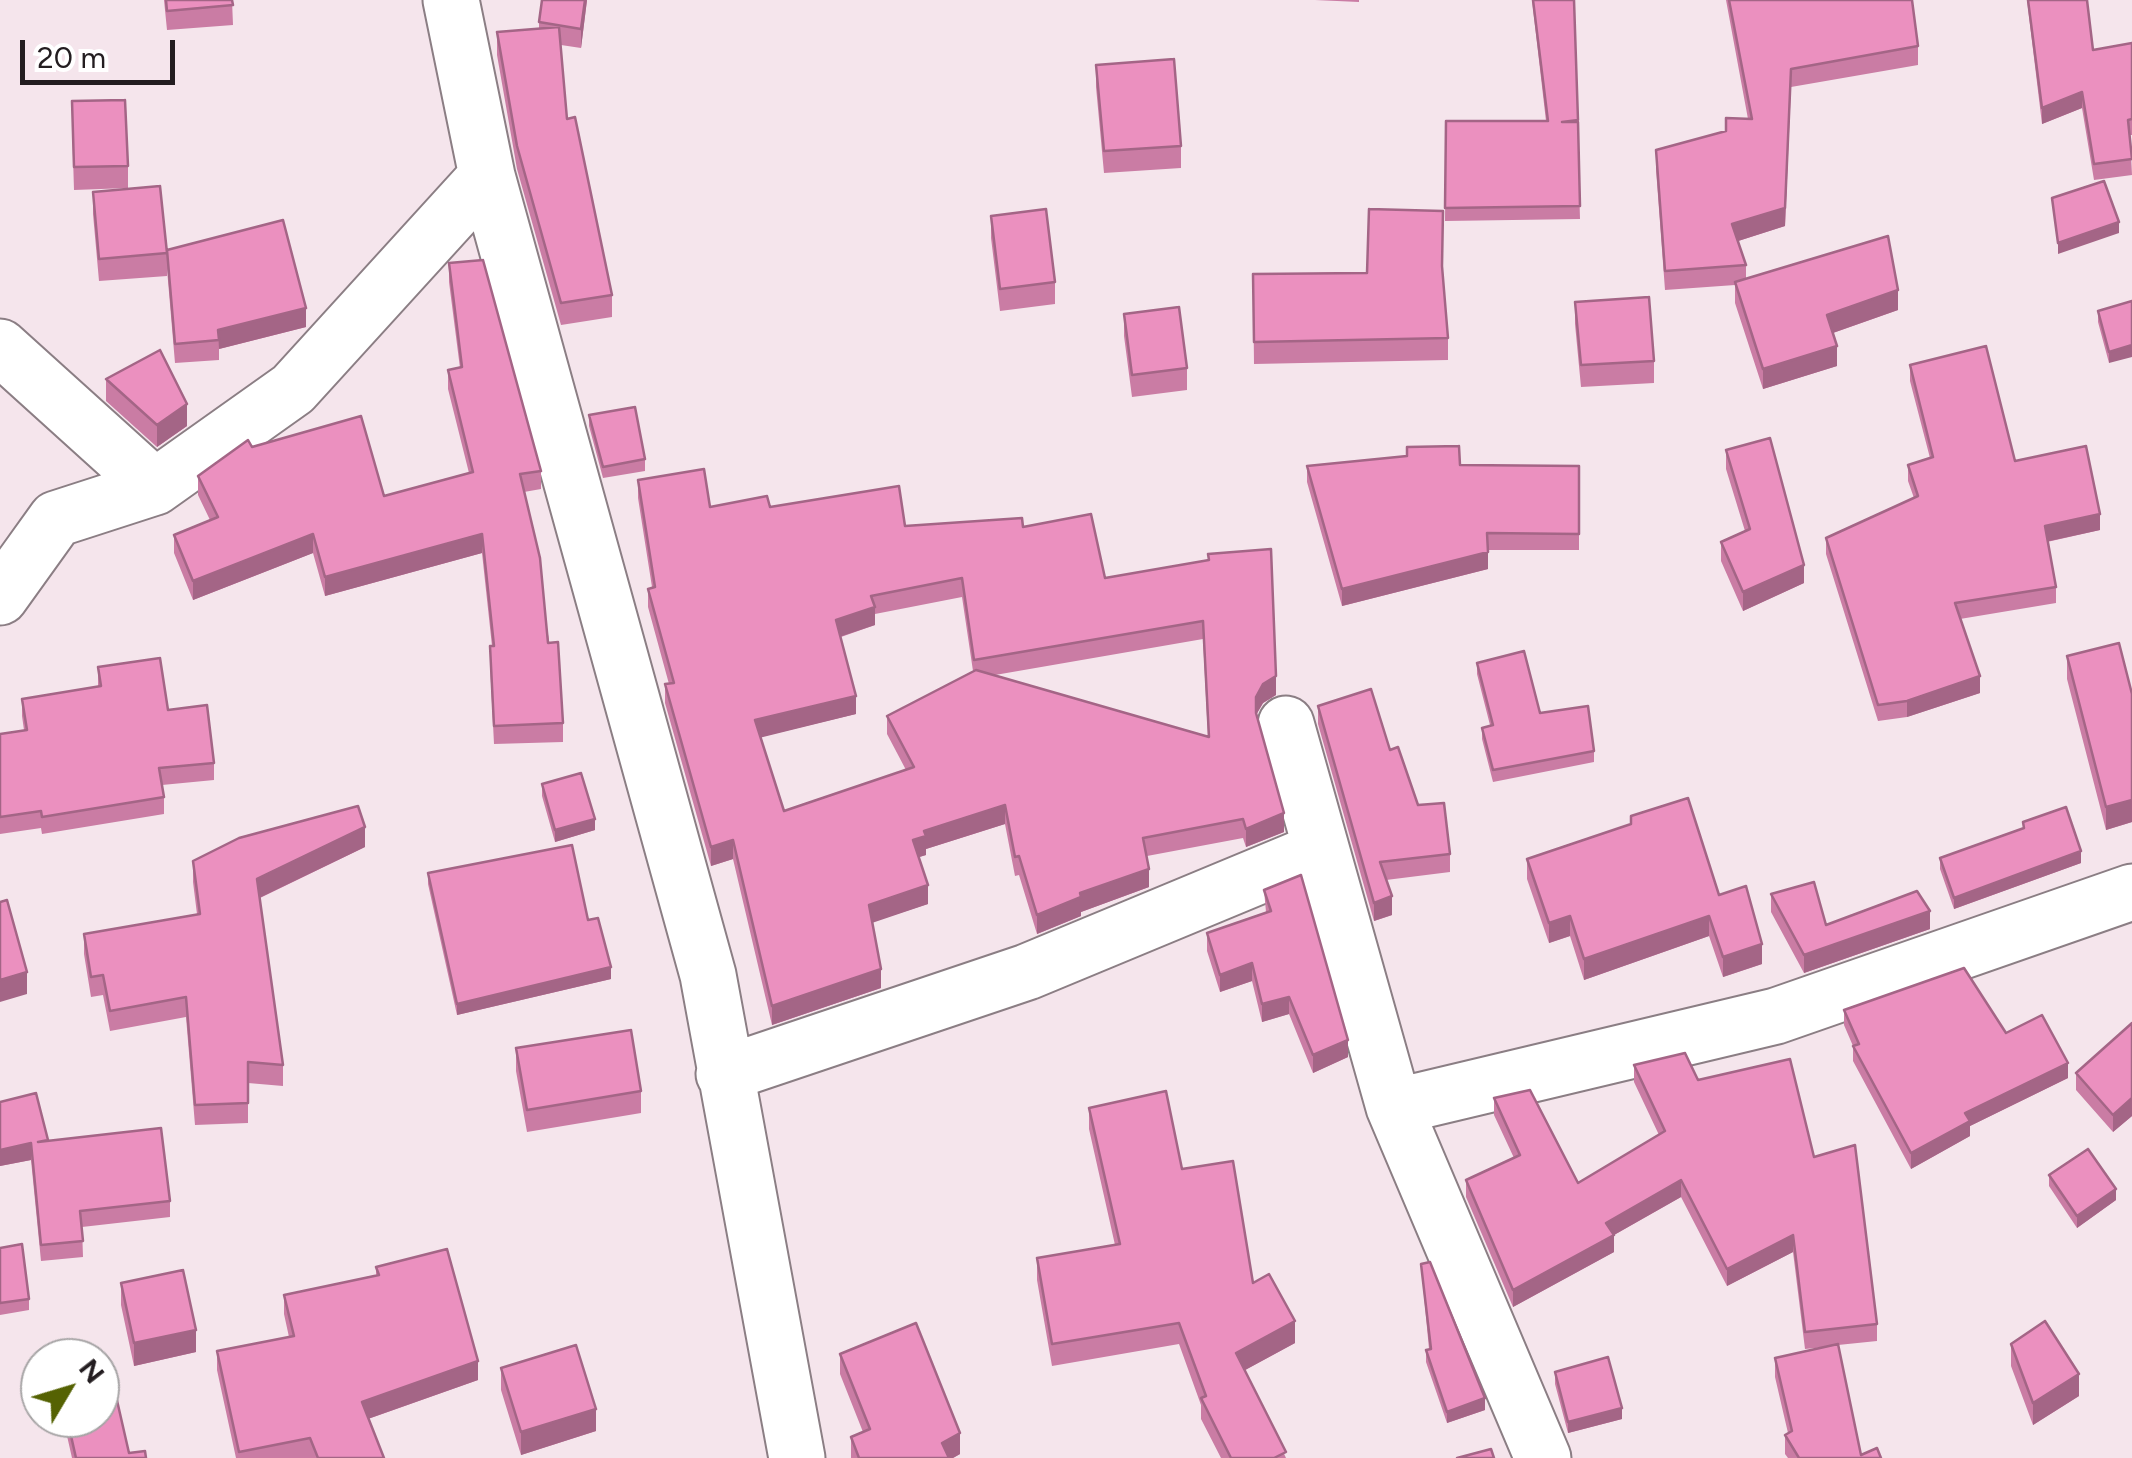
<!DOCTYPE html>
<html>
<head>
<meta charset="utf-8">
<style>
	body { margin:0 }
	#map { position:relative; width:2132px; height:1458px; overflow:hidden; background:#f5e5ec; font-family:Figtree,sans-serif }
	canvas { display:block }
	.north { position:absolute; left:20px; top:1338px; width:100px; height:100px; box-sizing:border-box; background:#fff; border:2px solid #a7a5a6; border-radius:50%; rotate:52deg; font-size:28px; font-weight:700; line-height:40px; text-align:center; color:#231d20 }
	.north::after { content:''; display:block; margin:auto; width:35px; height:45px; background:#556203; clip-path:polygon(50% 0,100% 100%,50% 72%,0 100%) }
	.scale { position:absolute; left:20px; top:40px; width:155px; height:45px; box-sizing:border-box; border:5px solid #231d20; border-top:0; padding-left:12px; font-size:30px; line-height:35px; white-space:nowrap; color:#231d20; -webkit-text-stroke:8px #fff; paint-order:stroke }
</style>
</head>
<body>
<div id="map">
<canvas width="2132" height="1458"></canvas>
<div class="north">N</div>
<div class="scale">20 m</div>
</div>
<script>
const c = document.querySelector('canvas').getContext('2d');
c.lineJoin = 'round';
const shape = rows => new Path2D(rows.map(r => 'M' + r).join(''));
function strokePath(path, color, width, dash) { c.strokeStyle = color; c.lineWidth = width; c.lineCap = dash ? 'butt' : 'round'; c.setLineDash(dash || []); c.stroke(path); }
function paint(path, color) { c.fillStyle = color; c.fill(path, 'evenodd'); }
const minor = shape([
	[451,0,487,176,708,975,797,1458],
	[0,347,155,487],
	[0,597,56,519,155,487,293,389,487,176],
	[1286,724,1394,1107,1543,1458],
	[724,1074,1027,972,1321,850],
	[1394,1107,1776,1016,2132,892]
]);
strokePath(minor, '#8b7e84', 59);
strokePath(minor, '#fff', 55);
paint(shape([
	[164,0,232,0,233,25,167,30],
	[587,0,581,48,561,45,567,119,612,295,612,317,561,325,517,169,497,55,497,32,539,29,539,22],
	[1315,0,1359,0,1359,2],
	[1532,0,1574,0,1580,219,1445,221,1446,121,1546,121],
	[1726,0,1912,0,1918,46,1918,65,1791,87,1785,226,1738,241,1746,265,1746,279,1898,310,1833,333,1837,366,1763,389,1735,303,1735,285,1665,290,1656,169,1656,150,1726,131,1748,119],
	[2027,0,2087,0,2093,50,2132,43,2132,135,2130,135,2132,175,2094,180,2082,108,2042,124],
	[1096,65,1181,146,1181,168,1104,173,1096,87],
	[72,124,128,166,128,188,74,190],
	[93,192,167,253,167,276,99,281,93,214],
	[991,216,1055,282,1055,304,1000,311,991,238],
	[167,250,306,327,219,349,219,360,175,363,167,269],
	[449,263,541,471,541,489,524,492,563,723,563,742,494,744,490,664,490,646,492,646,482,553,325,596,313,553,193,600,174,553,174,535,210,520,198,495,198,476,252,447,384,496,469,473,448,389,448,370,460,368,449,282],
	[1442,271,1448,338,1448,360,1254,364,1253,274],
	[2132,301,2109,363,2098,322,2098,311],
	[1575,302,1654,361,1654,383,1581,387,1575,324],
	[1124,314,1187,368,1187,390,1132,397,1124,336],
	[1910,365,2015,461,2100,530,2047,542,2056,587,2056,603,1960,619,1980,693,1907,717,1878,721,1826,554,1826,538,1914,498,1908,481,1908,465,1930,458,1910,381],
	[106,379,187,426,157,447,106,401],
	[589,415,645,459,645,471,603,478,589,426],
	[1726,450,1804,583,1743,611,1721,561,1721,542,1745,531,1726,469],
	[1460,465,1579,466,1579,550,1488,550,1488,569,1342,606,1307,482,1307,466],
	[638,480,710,507,770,507,905,526,1023,527,1105,578,1208,560,1208,554,1276,695,1263,703,1256,715,1284,832,1246,847,1243,838,1147,856,1149,887,1081,912,1081,916,1037,934,1019,875,1015,876,1005,824,926,849,926,855,919,857,928,904,872,922,881,988,772,1025,733,859,711,866,665,703,665,684,669,684,648,607,648,589,652,587,638,498],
	[962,597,973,671,887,716,887,734,906,770,784,811,760,737,856,714,841,637,875,625,875,614],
	[1203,639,1208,737,995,675],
	[2067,656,2132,694,2132,822,2106,830,2067,679],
	[1477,663,1540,713,1594,751,1594,762,1493,782,1482,739,1482,728,1490,725,1477,674],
	[98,667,168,710,214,763,214,780,162,785,164,797,164,814,42,834,41,828,0,834,0,734,24,730,22,716,22,699,98,686],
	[1318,706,1390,750,1418,805,1450,854,1450,872,1386,880,1392,915,1374,921,1318,724],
	[542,784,595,830,555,842,542,796],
	[2023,822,2081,863,1954,909,1940,869,1940,858,2023,828],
	[365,847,260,898,283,1065,283,1086,248,1083,248,1123,195,1125,186,1017,110,1031,103,995,91,997,84,954,84,934,197,914,193,882,193,861],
	[1527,859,1719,895,1762,964,1723,977,1709,936,1584,980,1570,936,1549,943,1527,879],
	[428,873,588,920,611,979,457,1015,428,884],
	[1264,890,1348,1057,1313,1073,1289,1014,1262,1022,1252,981,1220,992,1207,951,1207,933,1266,912],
	[1771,894,1826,925,1930,929,1804,973,1771,912],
	[1844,1010,2006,1033,2068,1078,1970,1126,1970,1136,1911,1169,1853,1061,1853,1046,1844,1025],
	[2132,1023,2132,1116,2113,1132,2076,1090,2076,1073],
	[516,1048,641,1091,641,1113,527,1132,516,1071],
	[1634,1065,1698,1080,1814,1157,1877,1324,1877,1341,1838,1345,1861,1455,1881,1458,1788,1458,1785,1454,1785,1435,1788,1433,1775,1377,1775,1358,1826,1347,1805,1349,1793,1252,1727,1286,1681,1197,1614,1235,1614,1252,1513,1307,1466,1197,1466,1180,1514,1158,1494,1115,1494,1098,1578,1183,1659,1135,1634,1082],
	[0,1102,48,1141,170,1201,170,1217,82,1227,83,1257,41,1261,31,1160,0,1166],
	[1089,1108,1182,1169,1253,1283,1295,1343,1245,1370,1286,1458,1221,1458,1201,1419,1201,1405,1179,1344,1052,1366,1037,1280,1037,1258,1115,1245,1089,1129],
	[2049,1175,2116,1200,2077,1228,2049,1186],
	[0,1248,29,1299,29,1310,0,1315],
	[1421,1264,1485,1410,1447,1423,1426,1362,1426,1350,1429,1349],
	[376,1267,478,1380,368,1419,384,1458,236,1458,217,1370,217,1351,289,1337,284,1314,284,1295,376,1275],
	[121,1283,196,1352,134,1366,121,1305],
	[2011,1344,2079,1396,2033,1425,2011,1366],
	[840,1354,960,1454,953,1458,851,1458,851,1437,863,1432,840,1374],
	[501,1368,596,1431,521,1455,501,1390],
	[1555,1372,1622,1419,1568,1433,1555,1384],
	[63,1418,100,1418,129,1453,146,1458,72,1458]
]), '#ca7ca4');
paint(shape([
	[585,0,587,0,581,48,581,29],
	[1791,69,1785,226,1732,243,1732,224],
	[2082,92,2082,108,2042,124,2042,108],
	[2119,222,2119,233,2058,254,2058,243],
	[1898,290,1898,310,1827,335,1827,315],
	[306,308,306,327,219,349,218,330],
	[2132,345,2132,357,2109,363,2109,352],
	[1837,346,1837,366,1763,389,1763,369],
	[187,404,187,426,157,447,157,425],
	[2100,514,2100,530,2045,542,2045,526],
	[313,534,313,553,193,600,193,581],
	[482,534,482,553,325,596,325,577],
	[1488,552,1488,569,1342,606,1342,589],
	[1804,565,1804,583,1743,611,1743,592],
	[875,607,875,625,836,638,836,620],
	[1276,676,1276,695,1263,703,1256,715,1256,697,1263,684],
	[1980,676,1980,693,1907,717,1907,701],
	[856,696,856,714,755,739,755,720],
	[2132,800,2132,822,2106,830,2106,807],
	[1005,805,1005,824,926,849,926,855,913,859,913,840,924,831],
	[1284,813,1284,832,1246,847,1246,829],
	[595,819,595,830,555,842,555,830],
	[365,827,365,847,257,899,257,879],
	[733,840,733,859,711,866,711,847],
	[2081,851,2081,863,1954,909,1954,898],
	[1149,869,1149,887,1081,912,1081,916,1037,934,1037,915,1080,893],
	[928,885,928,904,869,924,869,905],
	[1392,896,1392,915,1374,921,1374,903],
	[1930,911,1930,929,1804,973,1804,955],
	[1570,916,1570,936,1549,943,1549,923],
	[1709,916,1709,936,1584,980,1584,959],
	[1762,944,1762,964,1723,977,1723,957],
	[1252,963,1252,981,1220,992,1220,975],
	[611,967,611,979,457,1015,457,1004],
	[881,969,881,988,772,1025,772,1006],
	[27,972,27,994,0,1002,0,980],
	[1289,997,1289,1014,1262,1022,1262,1004],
	[1348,1040,1348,1057,1313,1073,1313,1055],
	[2068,1063,2068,1078,1970,1126,1970,1136,1911,1169,1911,1153,1965,1113],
	[2132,1098,2132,1116,2113,1132,2113,1115],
	[31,1143,31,1160,0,1166,0,1150],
	[1681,1180,1681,1197,1614,1235,1614,1252,1513,1307,1513,1290,1606,1223],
	[2116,1189,2116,1200,2077,1228,2077,1216],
	[1793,1235,1793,1252,1727,1286,1727,1269],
	[1295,1321,1295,1343,1236,1375,1236,1353],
	[196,1330,196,1352,134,1366,134,1343],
	[478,1361,478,1380,362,1421,362,1402],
	[2079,1374,2079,1396,2033,1425,2033,1403],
	[1485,1398,1485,1410,1447,1423,1447,1412],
	[1622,1408,1622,1419,1568,1433,1568,1422],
	[596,1409,596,1431,521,1455,521,1432],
	[960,1433,960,1454,953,1458,942,1458,942,1443]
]), '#a46586');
const building = shape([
	[166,0,232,0,233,5,167,11,166,0],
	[542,0,585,0,581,29,539,22,542,0],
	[1533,0,1574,0,1578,120,1562,122,1578,122,1580,206,1445,208,1446,121,1548,121,1533,0],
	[1729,0,1912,0,1918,46,1791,69,1785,208,1732,224,1746,265,1665,271,1656,150,1726,131,1726,118,1752,119,1729,0],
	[2028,0,2087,0,2093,50,2132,43,2132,119,2128,120,2132,159,2094,164,2082,92,2042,108,2028,0],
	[559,27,567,119,575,117,612,295,561,303,517,146,497,32,559,27],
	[1174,59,1181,146,1104,151,1096,65,1174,59],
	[125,100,128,166,74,167,72,101,125,100],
	[2104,181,2119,222,2058,243,2052,198,2104,181],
	[160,186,167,253,99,259,93,192,160,186],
	[1046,209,1055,282,1000,289,991,216,1046,209],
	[1369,209,1443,211,1442,266,1448,338,1254,342,1253,274,1367,273,1369,209],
	[283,220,306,308,218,330,219,340,175,344,167,250,283,220],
	[1888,236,1898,290,1827,315,1837,346,1763,369,1735,282,1888,236],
	[483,260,541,471,520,474,540,558,548,643,558,642,563,723,494,726,490,646,494,646,482,534,325,577,313,534,193,581,174,535,218,517,198,476,248,440,252,447,361,416,384,496,473,472,448,370,462,367,449,263,483,260],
	[1649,297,1654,361,1581,365,1575,302,1649,297],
	[2132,301,2132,345,2109,352,2098,311,2132,301],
	[1179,307,1187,368,1132,375,1124,314,1179,307],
	[1986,346,2015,461,2086,446,2100,514,2045,526,2056,587,1955,603,1980,676,1907,701,1878,705,1826,538,1918,496,1908,465,1933,457,1910,365,1986,346],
	[160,350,187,404,157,425,106,379,160,350],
	[635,407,645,459,603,467,589,415,635,407],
	[1770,438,1804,565,1743,592,1721,542,1750,529,1726,450,1770,438],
	[1459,446,1460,465,1579,466,1579,534,1487,533,1488,552,1342,589,1307,466,1407,456,1407,447,1459,446],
	[704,469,710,507,767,496,770,507,899,486,905,526,1022,518,1023,527,1091,514,1105,578,1209,560,1208,554,1271,549,1276,676,1263,684,1256,697,1256,713,1284,813,1246,829,1243,819,1143,838,1149,869,1080,893,1081,897,1037,915,1019,856,1015,857,1005,805,924,831,926,836,913,840,928,885,869,905,881,969,772,1006,733,840,711,847,665,684,674,683,648,589,655,587,638,480,704,469],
	[962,578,974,660,1203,621,1209,737,976,670,887,716,914,767,784,811,755,720,856,696,836,620,875,607,871,596,962,578],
	[2119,643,2132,694,2132,800,2106,807,2067,656,2119,643],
	[1524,651,1540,713,1588,706,1594,751,1493,770,1482,728,1493,725,1477,663,1524,651],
	[160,658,168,710,207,705,214,763,159,768,164,797,42,817,41,811,0,817,0,734,27,730,22,699,101,686,98,667,160,658],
	[1371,689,1390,750,1398,747,1418,805,1444,803,1450,854,1380,862,1392,896,1374,903,1318,706,1371,689],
	[581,773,595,819,555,830,542,784,581,773],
	[1688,798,1719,895,1746,886,1762,944,1723,957,1709,916,1584,959,1570,916,1549,923,1527,859,1631,824,1631,816,1688,798],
	[358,806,365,827,257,879,283,1065,248,1062,248,1103,195,1105,186,997,110,1011,103,975,91,977,84,934,200,914,193,861,239,838,358,806],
	[2066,807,2081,851,1954,898,1940,858,2024,828,2023,822,2066,807],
	[572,845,588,920,598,918,611,967,457,1004,428,873,572,845],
	[1301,875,1348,1040,1313,1055,1289,997,1262,1004,1252,963,1220,975,1207,933,1271,911,1264,890,1301,875],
	[1814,882,1826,925,1917,891,1930,911,1804,955,1771,894,1814,882],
	[7,900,27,972,0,980,0,902,7,900],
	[1964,968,2006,1033,2042,1015,2068,1063,1965,1113,1970,1121,1911,1153,1853,1046,1859,1044,1844,1010,1964,968],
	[2132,1023,2132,1098,2113,1115,2076,1073,2132,1023],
	[631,1030,641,1091,527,1110,516,1048,631,1030],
	[1685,1053,1698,1080,1790,1059,1814,1157,1855,1145,1877,1324,1805,1332,1793,1235,1727,1269,1681,1180,1606,1223,1614,1235,1513,1290,1466,1180,1520,1155,1494,1098,1530,1090,1578,1183,1665,1131,1634,1065,1685,1053],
	[1166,1091,1182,1169,1233,1161,1253,1283,1269,1274,1295,1321,1236,1353,1286,1452,1274,1458,1231,1458,1201,1398,1206,1396,1179,1323,1052,1344,1037,1258,1120,1244,1089,1108,1166,1091],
	[36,1093,48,1140,38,1142,161,1128,170,1201,80,1211,83,1241,41,1245,31,1143,0,1150,0,1102,36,1093],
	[2088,1149,2116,1189,2077,1216,2049,1175,2088,1149],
	[22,1244,29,1299,0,1303,0,1248,22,1244],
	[447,1249,478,1361,362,1402,384,1458,318,1458,310,1438,239,1452,217,1351,294,1336,284,1295,379,1275,376,1267,447,1249],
	[1430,1262,1485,1398,1447,1412,1426,1350,1431,1349,1421,1264,1430,1262],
	[183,1270,196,1330,134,1343,121,1283,183,1270],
	[2045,1321,2079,1374,2033,1403,2011,1344,2045,1321],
	[916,1323,960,1433,942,1443,949,1458,859,1458,851,1437,870,1429,840,1354,916,1323],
	[1838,1344,1861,1455,1877,1448,1881,1458,1799,1458,1785,1435,1792,1431,1775,1358,1838,1344],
	[576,1345,596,1409,521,1432,501,1368,576,1345],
	[1608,1357,1622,1408,1568,1422,1555,1372,1608,1357],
	[108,1361,129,1453,145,1451,146,1458,76,1458,67,1418,100,1418,100,1363,108,1361],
	[1491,1449,1494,1458,1457,1458,1491,1449]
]);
paint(building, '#eb90bf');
strokePath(building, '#a46586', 2.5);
</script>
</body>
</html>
